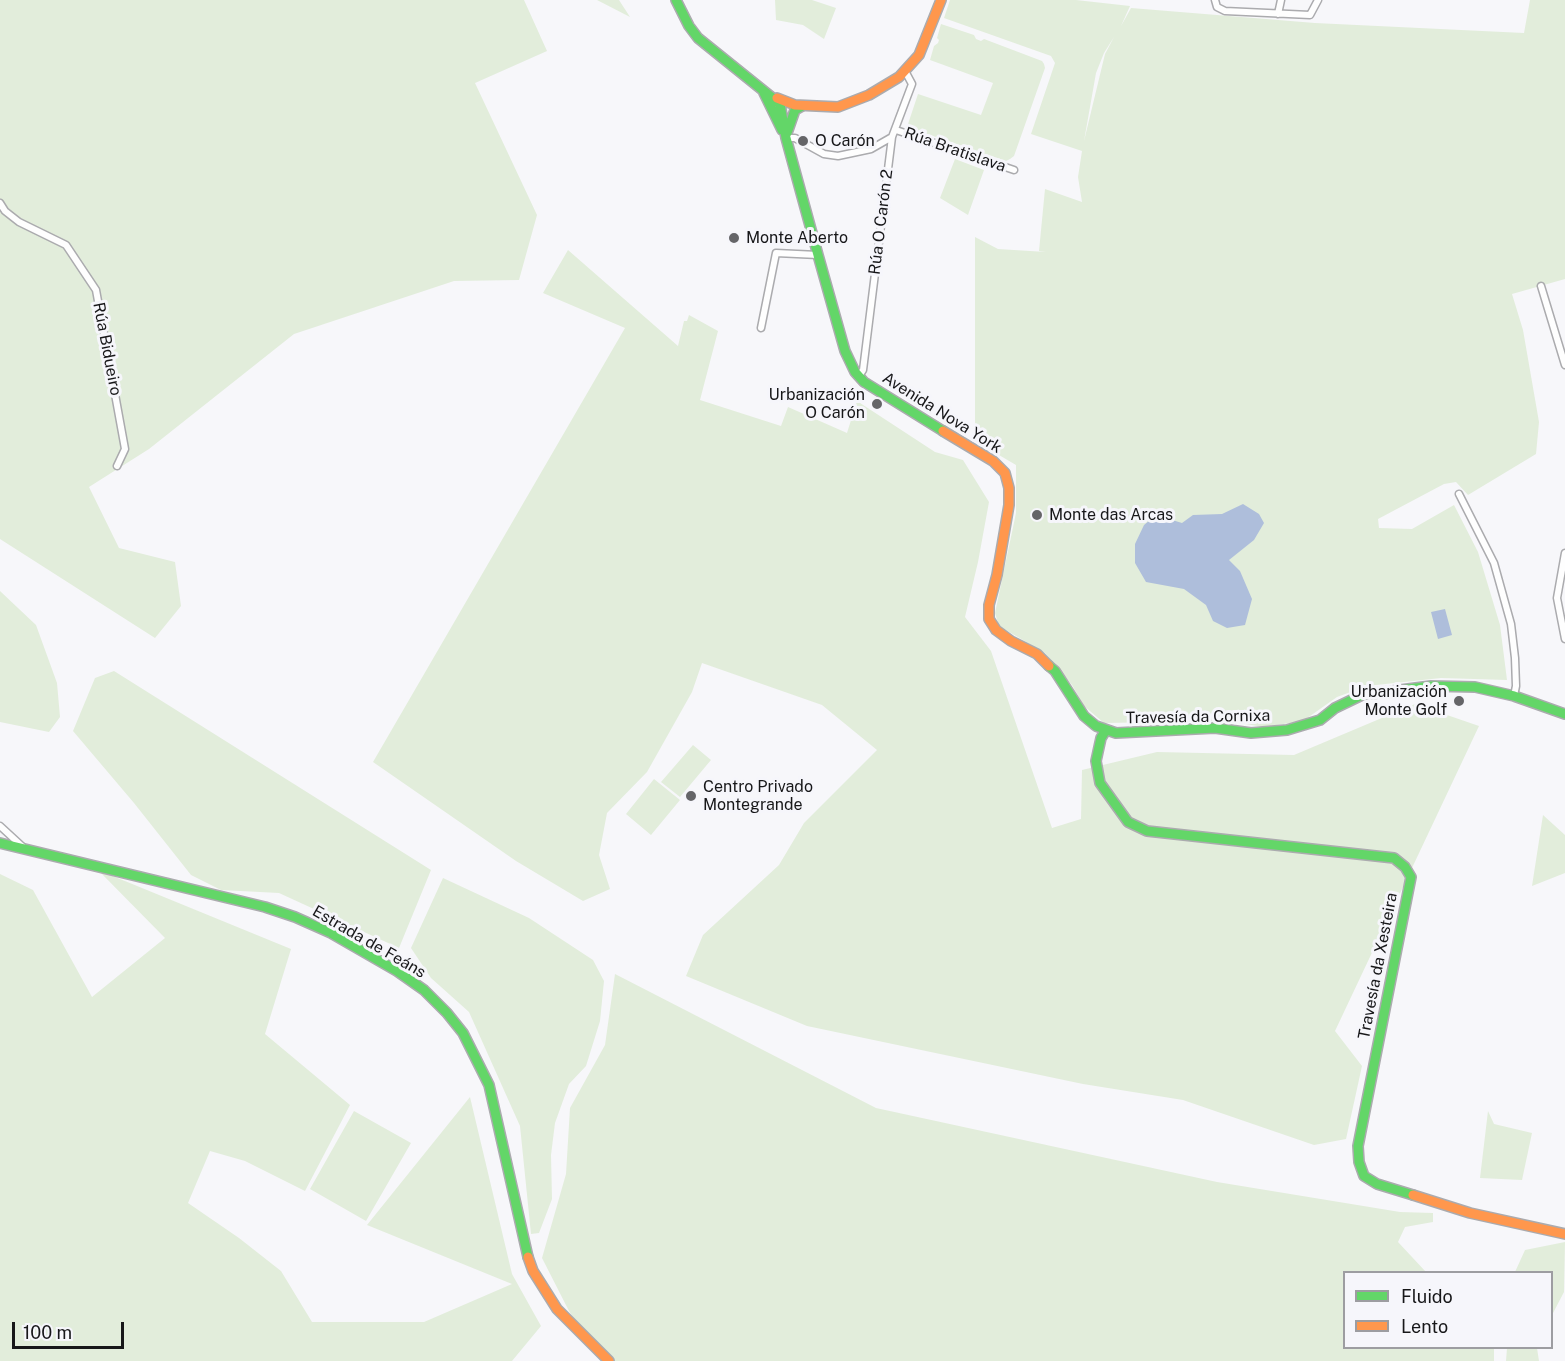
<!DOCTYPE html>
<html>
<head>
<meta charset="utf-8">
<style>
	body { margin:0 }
	#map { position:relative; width:1565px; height:1361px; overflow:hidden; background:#f7f7fa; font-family:"Public Sans",sans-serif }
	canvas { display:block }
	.legend { position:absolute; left:1343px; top:1271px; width:210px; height:78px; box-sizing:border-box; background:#f6f6fb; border:2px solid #9d9da1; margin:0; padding:8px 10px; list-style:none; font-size:18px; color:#171719 }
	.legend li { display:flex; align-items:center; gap:12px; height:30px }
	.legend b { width:30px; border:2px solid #9d9da1 }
	.scale { position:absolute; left:12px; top:1322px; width:112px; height:27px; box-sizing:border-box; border:3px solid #171719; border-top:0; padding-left:8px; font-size:18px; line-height:21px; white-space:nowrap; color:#171719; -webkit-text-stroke:4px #f6f6fb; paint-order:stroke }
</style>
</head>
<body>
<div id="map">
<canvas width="1565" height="1361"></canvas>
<ul class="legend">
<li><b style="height:8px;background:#63d668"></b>Fluido</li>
<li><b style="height:8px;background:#ff974d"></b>Lento</li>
</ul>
<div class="scale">100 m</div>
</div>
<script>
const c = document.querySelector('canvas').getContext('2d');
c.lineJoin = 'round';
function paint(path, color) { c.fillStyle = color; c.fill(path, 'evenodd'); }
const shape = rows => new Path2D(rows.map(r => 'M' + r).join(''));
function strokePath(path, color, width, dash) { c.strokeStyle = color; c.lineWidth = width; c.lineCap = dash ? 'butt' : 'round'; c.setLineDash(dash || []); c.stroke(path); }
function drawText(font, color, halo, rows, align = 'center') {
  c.font = font + ' "Public Sans",sans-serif'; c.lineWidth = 6; c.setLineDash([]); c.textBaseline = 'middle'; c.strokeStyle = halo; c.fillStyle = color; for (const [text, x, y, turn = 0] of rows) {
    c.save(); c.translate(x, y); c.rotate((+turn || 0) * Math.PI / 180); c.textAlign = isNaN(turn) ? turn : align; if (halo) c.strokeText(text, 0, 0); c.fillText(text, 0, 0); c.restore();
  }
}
paint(shape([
	[0,0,524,0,547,51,475,83,537,215,519,280,454,281,294,334,149,449,89,487,119,548,175,562,181,606,155,638,0,539],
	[597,0,619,0,630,17],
	[775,0,812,0,836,8,824,39,803,25,776,20],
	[950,0,1076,0,1130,6,1121,26,1131,8,1315,23,1524,33,1530,0,1565,0,1565,279,1512,294,1523,330,1539,422,1536,454,1468,495,1456,482,1444,484,1378,519,1379,528,1412,529,1454,505,1478,552,1500,625,1507,680,1441,678,1367,686,1337,697,1303,721,1264,727,1226,721,1104,723,1084,706,1072,685,1045,653,999,626,995,613,1016,513,1016,465,975,441,975,237,998,249,1046,252,1039,251,1045,189,1082,202,1078,177,1082,151,1031,134,1055,63,1051,56,944,18],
	[1114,37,1105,54,1084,141,1096,73,1104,53],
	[941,24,974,35,976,39,981,41,984,39,1042,61,1044,64,1045,68,1014,156,1010,159,1006,161,907,127,918,94,981,115,993,83,930,60,934,46,938,43,939,40,937,38],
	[955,159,984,170,968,215,940,198],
	[568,250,678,346,684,321,687,321,689,315,718,331,700,400,781,426,788,407,847,433,857,401,935,452,963,460,989,502,978,562,965,617,991,651,1052,828,1081,819,1082,770,1157,752,1294,755,1415,704,1479,726,1335,1031,1362,1066,1346,1139,1314,1145,1183,1100,1083,1084,807,1026,686,976,703,935,779,865,804,823,877,750,822,705,702,663,692,692,647,772,607,813,599,855,610,889,583,901,516,861,373,762,625,328,543,293],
	[0,591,36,625,57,683,60,717,49,732,0,722],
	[114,671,431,870,399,948,279,893,221,890,191,875,134,803,73,731,95,678],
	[693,745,711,760,680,797,661,782],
	[654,779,680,800,651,835,626,814],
	[1543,815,1565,835,1565,873,1532,886],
	[98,870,291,949,265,1034,350,1105,305,1191,245,1161,210,1151,188,1203,239,1238,281,1271,312,1322,424,1322,512,1284,367,1225,470,1097,512,1274,541,1326,512,1361,0,1361,0,874,33,890,92,997,165,938],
	[443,878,529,918,593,960,604,981,600,1021,586,1066,569,1084,555,1123,551,1155,552,1199,539,1233,531,1234,520,1126,469,1012,431,978,411,948],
	[615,974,876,1108,1217,1182,1400,1212,1433,1213,1433,1222,1405,1227,1398,1242,1426,1272,1344,1272,1344,1348,1494,1348,1494,1361,602,1361,569,1311,542,1258,566,1174,570,1108,605,1045],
	[354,1111,411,1143,366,1221,310,1189],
	[1488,1111,1494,1124,1532,1133,1522,1180,1480,1178],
	[1565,1242,1564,1292,1552,1315,1552,1272,1515,1272,1525,1250],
	[1507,1348,1537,1348,1539,1361,1506,1361]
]), '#e2eddb');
paint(shape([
	[1243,504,1259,514,1264,523,1254,540,1229,560,1240,571,1252,599,1245,625,1227,628,1213,621,1206,605,1184,589,1146,582,1135,563,1135,544,1144,525,1156,515,1182,523,1193,515,1222,514],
	[1445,609,1452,635,1438,639,1431,612]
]), '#aebedb');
const street = shape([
	[1215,0,1217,7,1225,11,1310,15,1318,0],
	[1278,14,1281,0],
	[896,130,1014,170],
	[786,138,795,138,824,154,838,156,871,149,892,137],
	[0,203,5,211,19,222,66,245,96,290,125,449,117,466],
	[1541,286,1565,365],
	[761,328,776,253,818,255],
	[859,376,863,370,892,137,912,84,905,71],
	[1459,494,1494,563,1511,624,1515,658,1516,686,1514,696],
	[1565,553,1557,598,1565,639],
	[0,826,25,849]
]);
const fast = shape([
	[676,0,689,26,698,38,780,104,786,138,818,255,845,351,855,372,864,382,943,431],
	[764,93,782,130],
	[787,133,795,110,802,106],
	[1049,666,1055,671,1084,716,1096,726,1116,733,1215,728,1251,733,1287,730,1320,720,1335,708,1362,695,1431,686,1475,687,1514,696,1565,714],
	[1106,730,1101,738,1096,761,1100,783,1128,822,1147,831,1394,858,1405,867,1411,877,1358,1146,1359,1162,1364,1176,1377,1184,1413,1195],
	[0,843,265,907,295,917,331,933,397,971,424,990,447,1013,463,1033,489,1085,528,1257]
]);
const slow = shape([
	[777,98,795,105,838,107,869,95,899,77,919,55,941,0],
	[943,431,993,461,1005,473,1009,488,1009,505,997,575,989,605,989,619,996,630,1011,641,1037,654,1049,666],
	[1413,1195,1470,1213,1565,1234],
	[528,1257,533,1271,557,1309,609,1361]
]);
strokePath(street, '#ababae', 9);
strokePath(fast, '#ababae', 12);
strokePath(slow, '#ababae', 12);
strokePath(street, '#fefefe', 6);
strokePath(fast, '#63d668', 9);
strokePath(slow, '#ff974d', 9);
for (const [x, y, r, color] of [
	[803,141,6,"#656568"],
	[734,238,6,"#656568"],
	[877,404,6,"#656568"],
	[1037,515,6,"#656568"],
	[1459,701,6,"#656568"],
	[691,796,6,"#656568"]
]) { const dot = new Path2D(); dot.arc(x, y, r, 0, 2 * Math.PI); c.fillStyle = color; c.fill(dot); strokePath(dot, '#f6f6fb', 2); }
drawText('16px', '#171719', '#f6f6fb', [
	["O Carón",815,141],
	["Monte Aberto",746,238],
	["Urbanización",865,395,"right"],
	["O Carón",865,413,"right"],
	["Monte das Arcas",1049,515],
	["Urbanización",1447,692,"right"],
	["Monte Golf",1447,710,"right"],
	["Centro Privado",703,787],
	["Montegrande",703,805]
], 'left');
drawText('16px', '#171719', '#f6f6fb', [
	["Rúa Bratislava",955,150,19],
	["Rúa O Carón 2",881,222,-83],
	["Rúa Bidueiro",107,349,79],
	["Avenida Nova York",942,413,32],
	["Travesía da Cornixa",1198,717,-1],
	["Estrada de Feáns",369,942,30],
	["Travesía da Xesteira",1378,966,-79]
]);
</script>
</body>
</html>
